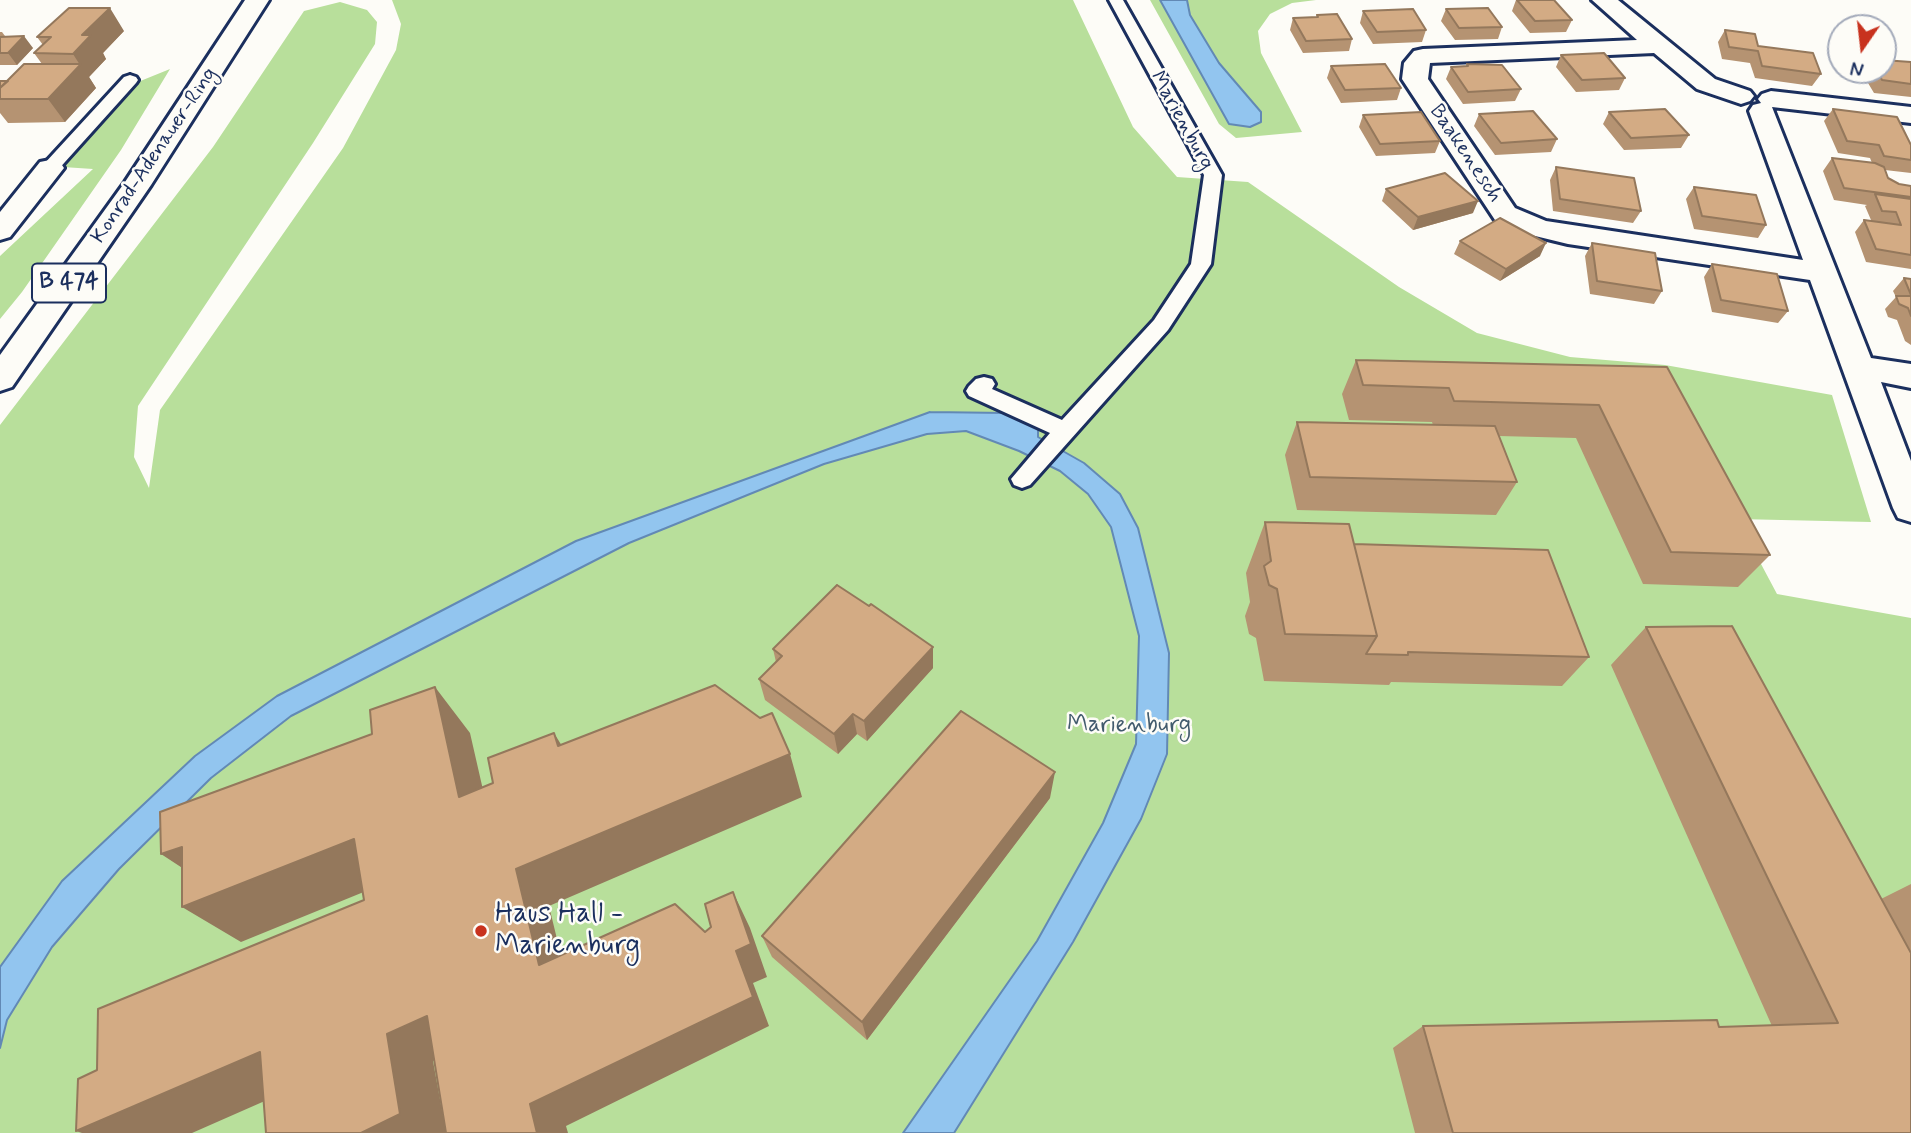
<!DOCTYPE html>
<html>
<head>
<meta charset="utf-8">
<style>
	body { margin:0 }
	#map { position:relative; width:1911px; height:1133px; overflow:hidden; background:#fdfcf7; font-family:Mynerve,sans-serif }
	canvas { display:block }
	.north { position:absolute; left:1827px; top:14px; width:70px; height:70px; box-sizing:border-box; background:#fdfcf7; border:2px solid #a3aaba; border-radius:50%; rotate:194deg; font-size:19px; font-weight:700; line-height:28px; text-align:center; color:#1b2f5e }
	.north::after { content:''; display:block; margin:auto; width:24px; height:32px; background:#c8321e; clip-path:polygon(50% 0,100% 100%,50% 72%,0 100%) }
</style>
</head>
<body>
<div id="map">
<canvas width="1911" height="1133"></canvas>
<div class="north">N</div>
</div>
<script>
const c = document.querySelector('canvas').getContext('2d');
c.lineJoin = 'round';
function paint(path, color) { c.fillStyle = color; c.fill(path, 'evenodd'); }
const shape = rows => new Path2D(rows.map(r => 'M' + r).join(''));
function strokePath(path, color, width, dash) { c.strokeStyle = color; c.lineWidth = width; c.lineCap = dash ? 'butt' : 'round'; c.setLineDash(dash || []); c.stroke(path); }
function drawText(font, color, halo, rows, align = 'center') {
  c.font = font + ' Mynerve,sans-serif'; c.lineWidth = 5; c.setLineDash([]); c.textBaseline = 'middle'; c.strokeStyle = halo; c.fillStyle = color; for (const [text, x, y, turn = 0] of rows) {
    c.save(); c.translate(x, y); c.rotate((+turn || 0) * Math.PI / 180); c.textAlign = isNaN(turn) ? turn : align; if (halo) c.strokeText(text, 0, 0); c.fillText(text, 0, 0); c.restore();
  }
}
paint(shape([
	[392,0,1073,0,1133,127,1177,177,1248,182,1399,287,1477,333,1570,357,1665,365,1832,395,1871,522,1737,519,1777,594,1911,618,1911,1133,0,1133,0,425,213,147,304,11,340,2,367,10,377,22,375,44,313,143,138,406,134,457,149,488,160,410,343,148,396,50,401,24],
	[1150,0,1316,0,1292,3,1270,14,1258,31,1261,53,1302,132,1236,138,1219,124],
	[170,69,121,150,22,292,0,319,0,256,93,169,63,167,133,84]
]), '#b8df9b');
const water = shape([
	[1160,0,1187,0,1190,15,1219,63,1261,112,1261,122,1250,127,1229,124,1160,0],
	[930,412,1006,413,1038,425,1038,437,1084,463,1120,494,1138,528,1169,653,1167,754,1141,819,1073,942,954,1133,903,1133,1037,941,1103,823,1136,744,1139,636,1111,527,1088,494,1060,471,1019,451,966,431,927,434,824,464,629,543,291,716,211,778,119,869,52,947,7,1020,0,1048,0,967,62,881,195,756,277,696,576,541,930,412]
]);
paint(water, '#92c5ef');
strokePath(water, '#6289b5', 2);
const service = shape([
	[1109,0,1123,0,1222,175,1211,264,1168,330,1030,485,1022,488,1014,485,1011,479,1050,433,969,396,966,391,969,386,976,379,984,377,992,379,995,384,992,389,1062,420,1154,320,1191,264,1204,175,1109,0],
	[130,75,136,77,138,80,136,83,56,172,44,172,41,168,44,164,124,77,130,75]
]);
const minor = shape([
	[1592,0,1618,0,1715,79,1750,91,1754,96,1750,101,1741,104,1697,89,1654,53,1430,63,1428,79,1515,208,1546,221,1803,260,1749,111,1753,105,1761,103,1758,99,1762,94,1771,91,1911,107,1911,123,1772,107,1871,358,1911,364,1911,388,1881,382,1911,461,1911,522,1898,518,1893,508,1810,280,1568,244,1527,234,1495,220,1402,79,1404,63,1414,51,1423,49,1637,40,1592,0],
	[50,160,60,162,64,168,10,237,0,240,0,212,40,162,50,160]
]);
const primary = shape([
	[245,0,269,0,151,185,12,387,0,391,0,355,125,182,245,0]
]);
strokePath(service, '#1b2f5e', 6);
strokePath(minor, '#1b2f5e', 6);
strokePath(primary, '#1b2f5e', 6);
paint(service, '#fdfcf7');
paint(minor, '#fdfcf7');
paint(primary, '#fdfcf7');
paint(shape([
	[1516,0,1554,0,1572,20,1566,32,1530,33,1512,11],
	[1446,9,1502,27,1498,39,1455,40,1441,21],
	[1363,11,1426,30,1422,42,1373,44,1360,23],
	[1317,15,1352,39,1349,51,1303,53,1290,30,1293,18,1317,17],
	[1725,30,1758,46,1821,74,1812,86,1755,78,1750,63,1722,59,1718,42],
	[124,31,103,53,106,59,89,77,96,88,65,122,8,123,0,113,0,81,8,81,42,64,34,53,43,45,37,37],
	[0,32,2,32,5,36,33,48,17,65,0,65],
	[1561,55,1625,78,1619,90,1576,92,1556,67],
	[1911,62,1911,97,1874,93,1868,83,1846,80,1843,70,1883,70],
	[1467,64,1521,89,1515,101,1463,104,1446,79,1451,67,1466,66],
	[1331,66,1401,88,1397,100,1341,103,1327,78],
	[1833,109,1911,145,1911,173,1885,170,1888,178,1899,184,1911,186,1911,269,1866,262,1855,232,1864,220,1871,220,1865,206,1867,205,1834,200,1823,171,1832,158,1872,163,1870,158,1838,153,1824,121],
	[1609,112,1689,135,1681,148,1624,150,1603,124],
	[1479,114,1557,139,1551,152,1495,155,1474,126],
	[1363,115,1440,141,1435,153,1376,156,1359,127],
	[1556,167,1641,211,1633,223,1553,211,1550,180],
	[1694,187,1766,225,1758,238,1694,229,1686,199],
	[1386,189,1473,213,1413,230,1382,201],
	[1460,241,1540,256,1500,281,1454,254],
	[1592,243,1662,291,1654,304,1590,294,1585,256],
	[1712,264,1788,311,1778,323,1712,312,1704,277],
	[1904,278,1911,279,1911,345,1905,341,1897,320,1888,317,1885,309,1896,297,1893,291],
	[1356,360,1667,367,1770,555,1738,587,1643,584,1576,438,1499,436,1517,482,1496,515,1297,510,1285,455,1297,422,1433,425,1432,422,1349,420,1342,394],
	[1265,522,1354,544,1589,657,1562,686,1391,682,1389,685,1264,681,1256,638,1249,634,1245,616,1250,602,1246,573],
	[1646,627,1881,899,1911,884,1911,1133,1415,1133,1393,1048,1423,1026,1719,1027,1772,1026,1611,665],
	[773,649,933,668,867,741,857,734,838,754,765,700,759,679,776,662],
	[1050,798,867,1040,772,957,762,936]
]), '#b59372');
paint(shape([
	[110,8,124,31,103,53,106,59,89,77,96,88,65,122,48,99,80,65,73,54,82,35],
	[24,36,33,48,17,65,8,53],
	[1478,201,1473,213,1413,230,1418,217],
	[1546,243,1540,256,1500,281,1506,269],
	[933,647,933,668,867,741,864,721],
	[435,687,470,733,494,838,459,797],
	[853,714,857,734,838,754,834,734],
	[554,733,581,777,558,746],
	[790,754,802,797,549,906,571,997,539,965,516,869],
	[1055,772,1050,798,867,1040,862,1022],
	[354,839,398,878,241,942,182,907,219,892,161,854,182,847],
	[733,892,750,928,767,977,753,983,769,1026,566,1126,568,1133,537,1133,530,1104,736,951],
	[427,1016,469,1044,433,1061,446,1133,361,1133,387,1034],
	[260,1052,317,1078,192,1133,82,1133,76,1131]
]), '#94785c');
const building = shape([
	[1517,0,1554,0,1572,20,1535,21,1517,0],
	[69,8,110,8,82,35,91,35,73,54,34,53,51,37,37,37,69,8],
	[1488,8,1502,27,1459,28,1446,9,1488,8],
	[1413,9,1426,30,1377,32,1363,11,1413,9],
	[1337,14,1352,39,1306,41,1293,18,1318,17,1317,15,1337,14],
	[1725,30,1755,34,1758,46,1813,53,1821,74,1762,66,1758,51,1729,47,1725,30],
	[24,36,8,53,0,53,0,37,24,36],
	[1604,53,1625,78,1582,80,1561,55,1604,53],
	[1883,60,1911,62,1911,84,1882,80,1877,71,1871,70,1883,70,1883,60],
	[24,64,81,64,48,99,0,99,0,88,24,64],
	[1385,64,1401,88,1345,90,1331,66,1385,64],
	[1467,64,1502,65,1521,89,1468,92,1451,67,1468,66,1467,64],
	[0,81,8,81,0,88,0,81],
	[1665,109,1689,135,1631,138,1609,112,1665,109],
	[1833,109,1897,117,1911,145,1911,160,1884,156,1879,145,1847,141,1833,109],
	[1533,111,1557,139,1501,143,1479,114,1533,111],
	[1421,112,1440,141,1380,144,1363,115,1421,112],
	[1832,158,1875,163,1884,167,1888,178,1899,184,1911,186,1911,197,1844,188,1832,158],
	[1556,167,1634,178,1641,211,1560,199,1556,167],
	[1445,173,1478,201,1418,217,1386,189,1445,173],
	[1694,187,1756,195,1766,225,1702,216,1694,187],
	[1875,194,1911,199,1911,255,1876,249,1864,220,1901,225,1896,212,1882,211,1875,194],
	[1500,218,1546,243,1506,269,1460,241,1500,218],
	[1592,243,1655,253,1662,291,1597,281,1592,243],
	[1712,264,1777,274,1788,311,1721,300,1712,264],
	[1904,278,1911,279,1911,295,1904,278],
	[1896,296,1911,296,1911,316,1908,308,1899,304,1896,296],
	[1356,360,1667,367,1770,555,1671,552,1599,405,1454,401,1449,388,1363,385,1356,360],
	[1297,422,1495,426,1517,482,1310,477,1297,422],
	[1265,522,1349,524,1377,636,1285,634,1277,589,1269,585,1264,566,1271,561,1265,522],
	[1354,544,1548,550,1589,657,1408,652,1408,655,1366,654,1377,636,1354,544],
	[837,585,869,606,871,604,933,647,864,721,853,714,834,734,759,679,782,656,773,649,837,585],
	[1732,626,1911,953,1911,1133,1453,1133,1423,1026,1717,1020,1719,1027,1838,1023,1646,627,1732,626],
	[715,685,760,718,772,713,790,754,516,869,539,965,675,904,705,932,711,927,705,904,733,892,751,944,736,951,753,997,530,1104,537,1133,446,1133,427,1016,387,1034,400,1114,361,1133,266,1133,260,1052,76,1131,78,1079,97,1070,98,1009,364,900,354,839,182,907,182,847,161,854,160,812,372,734,370,710,435,687,459,797,493,783,488,758,554,733,558,746,715,685],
	[961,711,1055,772,862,1022,762,936,961,711]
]);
paint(building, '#d3ab84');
strokePath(building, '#94785c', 2);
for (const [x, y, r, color] of [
	[481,931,7,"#c8321e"]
]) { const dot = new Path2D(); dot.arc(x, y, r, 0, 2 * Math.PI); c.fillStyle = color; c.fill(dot); strokePath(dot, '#fdfcf7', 2.5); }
drawText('21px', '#1b2f5e', '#fdfcf7', [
	["Marienburg",1181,121,61],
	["Baakenesch",1465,154,56],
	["Konrad-Adenauer-Ring",155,156,-56]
]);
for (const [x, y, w] of [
	[69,283,74]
]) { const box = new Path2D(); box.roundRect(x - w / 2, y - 19.5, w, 39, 5); c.fillStyle = '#fdfcf7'; c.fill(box); strokePath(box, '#1b2f5e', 2); }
drawText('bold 23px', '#1b2f5e', null, [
	["B 474",69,283]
]);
drawText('24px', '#425b6d', '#fdfcf7', [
	["Marienburg",1129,726]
]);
drawText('28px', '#1b2f5e', '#fdfcf7', [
	["Haus Hall -",495,915],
	["Marienburg",495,947]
], 'left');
</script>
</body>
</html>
